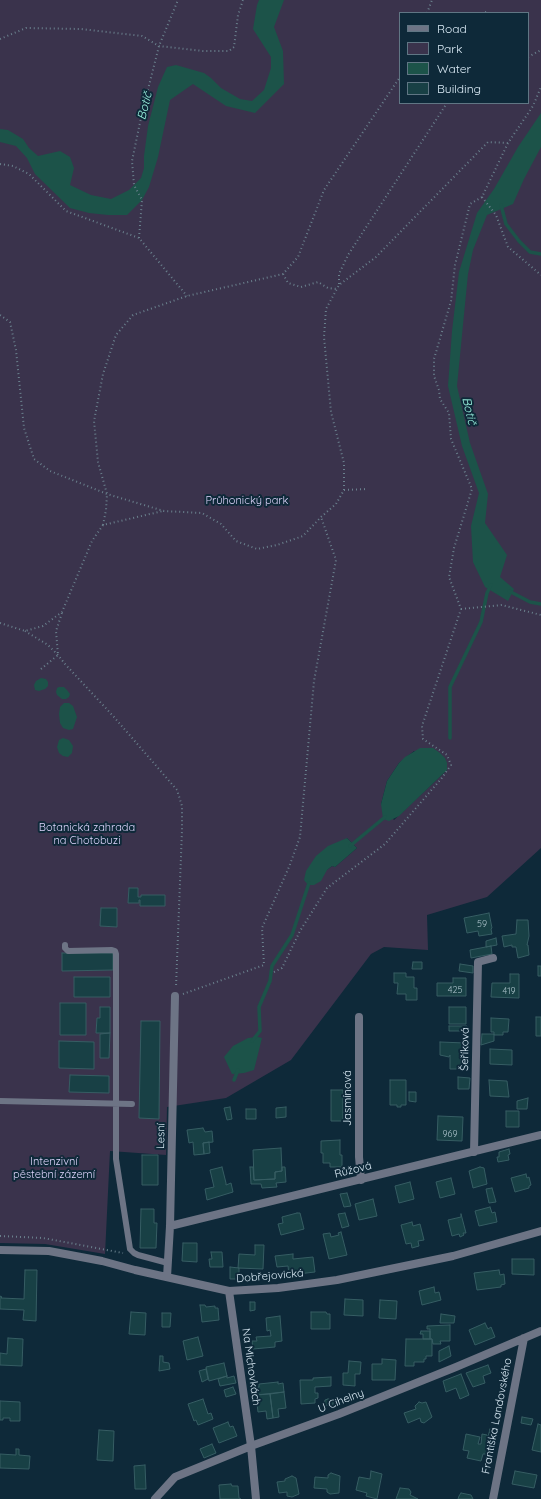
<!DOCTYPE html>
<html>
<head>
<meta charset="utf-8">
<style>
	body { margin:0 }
	#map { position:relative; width:541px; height:1499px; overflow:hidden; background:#0e2939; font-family:Quicksand,sans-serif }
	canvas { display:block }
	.legend { position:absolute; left:399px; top:12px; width:130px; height:92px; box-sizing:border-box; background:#0e2939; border:1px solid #607684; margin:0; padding:5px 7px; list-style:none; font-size:12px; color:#daeaf5 }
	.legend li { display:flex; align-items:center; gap:8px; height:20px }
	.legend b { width:20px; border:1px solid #607684 }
</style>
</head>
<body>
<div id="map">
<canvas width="541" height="1499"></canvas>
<ul class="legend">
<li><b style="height:5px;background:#6d7485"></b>Road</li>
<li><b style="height:11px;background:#3a334c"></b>Park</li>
<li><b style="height:11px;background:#1c5349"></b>Water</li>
<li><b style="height:11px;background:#184045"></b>Building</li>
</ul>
</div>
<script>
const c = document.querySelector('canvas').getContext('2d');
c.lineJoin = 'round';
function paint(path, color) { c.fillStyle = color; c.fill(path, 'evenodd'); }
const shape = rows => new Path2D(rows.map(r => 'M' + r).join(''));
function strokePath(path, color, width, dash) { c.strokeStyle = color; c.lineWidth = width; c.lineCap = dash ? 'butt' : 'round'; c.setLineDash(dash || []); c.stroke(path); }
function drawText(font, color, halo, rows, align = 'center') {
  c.font = font + ' Quicksand,sans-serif'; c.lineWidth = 4; c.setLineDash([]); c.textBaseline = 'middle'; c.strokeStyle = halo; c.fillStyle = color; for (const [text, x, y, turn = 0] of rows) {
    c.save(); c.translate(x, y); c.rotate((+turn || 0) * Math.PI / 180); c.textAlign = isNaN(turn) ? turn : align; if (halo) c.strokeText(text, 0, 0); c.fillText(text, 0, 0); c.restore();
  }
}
paint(shape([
	[0,0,541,0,541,848,487,897,427,915,428,950,384,947,371,954,291,1060,226,1098,167,1107,166,1155,110,1151,105,1254,45,1244,0,1243],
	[400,13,528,13,528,103,400,103],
	[414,751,447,770,394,820,381,804,387,781,399,763],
	[347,838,357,848,335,867,332,866,327,870]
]), '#3a334c');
paint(shape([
	[259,0,284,0,274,27,283,51,284,84,255,113,226,106,193,84,170,100,158,157,149,187,142,200,127,215,108,215,89,213,70,208,35,174,27,158,16,146,0,142,0,129,8,130,23,139,29,148,38,156,60,151,70,157,74,168,70,185,91,195,111,199,129,190,141,178,144,168,144,156,148,126,158,87,167,67,176,65,204,73,211,78,221,88,240,99,252,101,264,90,271,68,271,57,253,29,257,5],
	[541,113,541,147,524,179,513,204,487,215,473,250,468,274,457,386,470,443,488,494,485,523,507,555,500,577,514,589,508,601,485,587,473,562,471,526,479,493,462,446,448,386,452,331,459,272,477,213,494,189,518,147],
	[41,678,46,679,48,682,48,686,45,689,39,691,35,690,34,685,36,681],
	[59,687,64,687,67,690,70,694,69,697,66,699,62,699,57,695,56,692,57,688],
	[64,703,69,703,73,706,77,717,73,729,69,730,63,728,60,723,59,714,60,707],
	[63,738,69,740,73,746,72,753,68,757,63,756,59,753,57,747,59,740],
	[420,748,433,748,440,753,445,758,447,763,447,770,399,816,389,821,383,819,381,804,387,781,399,763,405,757],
	[347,838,357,848,335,867,332,866,327,870,321,881,314,885,308,885,304,880,306,871,316,856,328,846],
	[258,1037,262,1038,254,1070,244,1073,232,1074,224,1057,233,1046,248,1038]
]), '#1c5349');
strokePath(shape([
	[501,205,506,224,519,241,530,252,541,254],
	[509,591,530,602,541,604],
	[450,738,450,687,481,622,487,593,491,585],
	[350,846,385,817],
	[252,1041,260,1031,259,1007,270,981,272,966,292,935,309,883],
	[234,1080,238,1070]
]), '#1c5349', 3.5);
const building = shape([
	[129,888,138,888,138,897,141,897,141,895,165,895,165,906,140,906,140,900,139,900,139,903,128,903,129,888],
	[101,908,117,908,117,927,100,926,101,908],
	[489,913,492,928,491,929,492,934,479,936,478,931,467,933,464,918,489,913],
	[517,920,528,920,529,936,527,945,528,945,529,955,518,958,516,947,512,947,512,945,504,947,502,936,516,934,517,920],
	[496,938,497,945,486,947,486,941,496,938],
	[491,946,492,954,471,958,470,950,491,946],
	[62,953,113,953,113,970,62,971,62,953],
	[413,962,422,962,422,969,412,969,413,962],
	[460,964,473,966,473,973,459,971,460,964],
	[538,966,541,966,541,976,538,976,538,966],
	[394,973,406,973,406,977,414,977,414,988,417,988,417,1000,406,1000,406,994,397,994,398,983,394,983,394,973],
	[510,974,519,974,519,998,491,997,492,983,510,983,510,974],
	[74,977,110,977,110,997,74,997,74,977],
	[453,978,466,978,466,996,437,996,437,983,453,983,453,978],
	[60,1003,86,1003,86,1035,60,1035,60,1003],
	[100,1007,110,1007,110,1033,96,1033,97,1018,100,1018,100,1007],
	[449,1007,466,1007,466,1024,449,1024,449,1007],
	[536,1017,541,1017,541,1036,536,1036,536,1017],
	[491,1018,509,1019,508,1032,503,1032,503,1035,494,1035,494,1032,491,1032,491,1018],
	[141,1021,160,1021,159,1119,139,1118,141,1021],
	[449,1026,467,1026,467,1031,449,1031,449,1026],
	[110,1033,109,1058,100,1058,100,1034,110,1033],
	[482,1034,494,1034,494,1041,481,1045,482,1034],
	[59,1041,94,1042,94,1069,59,1068,59,1041],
	[440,1042,465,1043,467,1050,465,1052,465,1056,461,1056,461,1069,450,1069,450,1055,449,1057,440,1055,440,1042],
	[490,1049,512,1050,512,1065,490,1064,490,1049],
	[70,1075,109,1076,109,1093,69,1092,70,1075],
	[458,1077,470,1078,469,1089,458,1089,458,1077],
	[390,1080,406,1080,406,1105,401,1105,401,1107,397,1107,397,1105,390,1105,390,1080],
	[489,1080,507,1081,509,1097,490,1096,489,1080],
	[331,1090,343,1090,343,1121,331,1121,331,1090],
	[409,1092,416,1092,416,1102,409,1101,409,1092],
	[528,1098,527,1109,517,1109,517,1101,528,1098],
	[230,1107,232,1119,227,1120,224,1108,230,1107],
	[286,1107,286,1117,276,1118,276,1108,286,1107],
	[246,1109,256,1109,256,1119,246,1119,246,1109],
	[506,1111,519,1111,519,1127,506,1127,506,1111],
	[438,1116,463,1117,462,1141,437,1140,438,1116],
	[203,1128,205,1132,212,1131,213,1142,203,1143,204,1154,194,1155,193,1142,189,1143,187,1130,203,1128],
	[340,1140,340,1155,342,1155,342,1167,330,1167,330,1163,323,1163,323,1153,321,1153,321,1141,340,1140],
	[209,1142,210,1153,204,1154,203,1143,209,1142],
	[281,1148,282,1171,275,1172,275,1179,254,1180,253,1150,281,1148],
	[509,1149,510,1154,508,1155,509,1160,498,1162,497,1157,499,1157,499,1152,509,1149],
	[142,1155,158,1155,158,1185,142,1185,142,1155],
	[222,1167,226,1183,226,1185,231,1183,233,1192,207,1200,205,1189,214,1187,210,1170,222,1167],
	[250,1167,253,1167,254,1180,275,1179,275,1172,282,1171,282,1167,285,1167,286,1182,276,1183,277,1187,262,1188,261,1184,251,1184,250,1167],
	[480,1167,484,1168,487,1184,473,1188,469,1171,480,1167],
	[526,1174,527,1178,529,1177,531,1185,529,1186,529,1188,515,1192,511,1178,526,1174],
	[451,1178,455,1194,440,1198,436,1182,451,1178],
	[410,1182,414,1199,399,1203,395,1186,410,1182],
	[492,1188,496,1202,489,1203,486,1189,492,1188],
	[347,1193,351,1206,344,1207,340,1194,347,1193],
	[373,1199,377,1216,359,1220,355,1204,373,1199],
	[490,1207,492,1213,495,1212,497,1222,479,1226,475,1211,490,1207],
	[141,1209,154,1209,154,1223,157,1223,156,1248,140,1248,141,1209],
	[297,1213,300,1213,304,1229,281,1235,278,1224,283,1223,282,1217,297,1213],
	[345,1213,349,1226,342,1228,338,1214,345,1213],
	[461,1214,466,1233,463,1233,464,1235,460,1237,459,1234,452,1236,448,1220,461,1217,461,1214],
	[412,1222,413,1226,420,1224,424,1240,418,1241,419,1246,412,1248,411,1243,406,1244,401,1225,412,1222],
	[341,1232,347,1255,329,1259,323,1234,330,1233,331,1237,339,1235,338,1233,341,1232],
	[183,1243,197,1243,197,1262,182,1261,183,1243],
	[255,1245,264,1245,263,1269,238,1268,239,1254,255,1255,255,1245],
	[211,1252,222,1252,223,1267,210,1267,209,1259,212,1259,211,1252],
	[293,1254,293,1259,313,1257,315,1272,289,1275,288,1266,277,1267,275,1256,293,1254],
	[512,1259,534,1259,534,1275,512,1274,512,1259],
	[230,1267,239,1268,239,1279,230,1279,230,1267],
	[25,1270,37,1270,36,1321,23,1320,24,1310,0,1309,0,1296,2,1297,1,1298,24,1299,25,1270],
	[499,1270,500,1275,504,1274,505,1284,501,1285,501,1287,477,1290,474,1273,499,1270],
	[434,1287,435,1293,439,1292,441,1300,422,1305,419,1291,434,1287],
	[345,1299,363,1300,363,1316,344,1315,345,1299],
	[380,1300,397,1301,396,1319,379,1318,380,1300],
	[250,1302,255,1302,255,1310,250,1311,250,1302],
	[200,1305,205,1305,206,1307,215,1306,215,1308,218,1308,219,1320,202,1322,200,1305],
	[131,1312,146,1313,145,1335,129,1334,131,1312],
	[311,1312,326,1312,327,1314,330,1314,330,1329,311,1329,311,1312],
	[162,1313,171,1313,170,1327,162,1327,162,1313],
	[441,1314,455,1316,454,1323,440,1323,441,1314],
	[280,1316,282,1341,275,1342,275,1347,253,1349,252,1341,257,1341,256,1337,271,1336,270,1330,267,1331,266,1318,280,1316],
	[485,1323,488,1329,491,1327,495,1337,475,1345,469,1330,485,1323],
	[450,1325,450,1341,440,1341,441,1344,433,1344,432,1339,430,1339,430,1329,427,1329,427,1326,450,1325],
	[421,1331,430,1331,430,1339,423,1339,423,1334,420,1334,421,1331],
	[198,1337,203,1356,187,1360,183,1341,198,1337],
	[8,1338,23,1339,22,1366,0,1365,0,1353,7,1354,8,1338],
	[406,1339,432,1339,432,1356,426,1356,426,1359,424,1359,424,1362,414,1362,414,1366,405,1366,406,1339],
	[449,1346,451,1356,439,1362,439,1351,449,1346],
	[160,1356,163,1356,163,1362,169,1363,170,1369,159,1371,160,1356],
	[382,1359,396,1360,395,1380,372,1380,372,1364,382,1364,382,1359],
	[349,1361,361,1362,360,1374,355,1374,355,1386,343,1385,343,1373,348,1373,349,1361],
	[224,1363,227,1376,209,1381,206,1367,224,1363],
	[488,1365,491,1373,483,1376,485,1383,473,1387,466,1373,488,1365],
	[206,1369,208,1379,202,1382,199,1371,206,1369],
	[461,1374,469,1395,460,1399,456,1388,446,1392,443,1381,461,1374],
	[227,1376,227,1378,234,1376,236,1383,220,1386,218,1379,227,1376],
	[331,1377,331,1386,315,1387,315,1393,318,1393,318,1398,315,1399,315,1403,301,1404,300,1380,313,1380,313,1378,331,1377],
	[278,1382,278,1384,283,1383,284,1392,256,1395,255,1387,259,1387,259,1384,278,1382],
	[233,1387,236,1394,226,1397,224,1390,233,1387],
	[284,1392,286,1408,278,1409,279,1417,273,1418,270,1394,284,1392],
	[270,1394,273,1418,267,1419,266,1411,258,1412,256,1395,270,1394],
	[203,1399,208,1414,211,1413,213,1419,198,1425,196,1420,194,1421,188,1404,203,1399],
	[328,1399,333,1400,333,1406,324,1405,325,1400,328,1399],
	[0,1401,20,1402,20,1421,10,1421,10,1418,3,1418,3,1420,0,1420,0,1401],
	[419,1402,422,1403,426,1402,432,1417,424,1423,421,1422,420,1418,408,1423,404,1413,416,1409,415,1406,419,1402],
	[522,1417,533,1419,531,1425,521,1423,522,1417],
	[228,1422,230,1427,233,1426,237,1436,219,1443,213,1428,228,1422],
	[538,1424,541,1425,541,1452,532,1450,538,1424],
	[490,1429,486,1459,486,1454,483,1454,481,1461,467,1458,469,1451,463,1450,466,1434,480,1437,478,1444,481,1444,482,1434,487,1435,488,1437,490,1429],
	[99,1430,114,1431,113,1461,97,1460,99,1430],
	[212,1444,216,1453,204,1458,200,1449,212,1444],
	[16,1449,19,1449,19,1455,30,1456,29,1469,0,1468,0,1454,16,1455,16,1449],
	[145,1465,146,1489,135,1489,134,1466,145,1465],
	[371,1471,382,1474,377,1499,366,1496,367,1493,356,1490,359,1477,370,1479,371,1471],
	[515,1471,537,1475,534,1488,512,1484,515,1471],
	[331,1473,340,1476,339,1493,330,1494,327,1492,327,1489,314,1488,315,1477,328,1478,328,1475,331,1473],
	[292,1476,296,1478,299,1494,292,1497,287,1496,287,1492,279,1493,277,1482,285,1481,285,1479,292,1476],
	[231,1484,232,1486,238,1486,239,1498,241,1499,220,1499,219,1485,231,1484],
	[400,1488,409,1489,411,1492,410,1495,418,1499,396,1499,400,1488],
	[461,1493,471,1495,473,1499,458,1499,459,1496,461,1493]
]);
paint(building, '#184045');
strokePath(building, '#365d63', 1);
strokePath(shape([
	[485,12,489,13],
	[427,13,432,0],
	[0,39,26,28,81,29,142,36,159,46,203,51,229,51,234,47,238,15,243,0],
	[528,57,541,50],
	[0,164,13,166,29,174,66,211,139,238,187,296],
	[482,197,496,215,508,247,541,275],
	[139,238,142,200,134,185,132,161,142,113,159,46,178,0],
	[283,274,288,283,301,287,318,282,328,288,337,289],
	[339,284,339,274,348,255,447,103],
	[0,315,10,322,16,350,24,428,34,459,50,471,107,494,164,511,202,513,221,524,236,541,257,549,277,545,303,536,321,517,336,504,344,490,344,463,331,412,324,337,326,309,339,285,376,257,488,142,508,143],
	[344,490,367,489],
	[103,525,106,510,107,494,98,462,94,421,103,374,116,335,133,315,187,296,283,274,298,257,324,190,400,77],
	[461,609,502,605,541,615],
	[0,623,25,631,43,626,62,612,92,541,103,525,163,511],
	[25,631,48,645,58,655,65,664,114,717,177,790,182,806,182,830,176,987],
	[41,669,58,655,56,631,62,613],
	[274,972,282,968,300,931,327,888,385,844,441,779,451,765,447,755,423,739,422,726,461,609,449,577,454,548,472,489,451,439,449,413,440,399,439,390,434,376,434,359,451,301,455,265,470,204,482,197,508,143,533,106,541,87],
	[183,994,264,965,262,928,289,867,300,837,314,681,336,560,321,517],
	[0,1236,43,1238,123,1253]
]), '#6a808d', 2, [1, 3]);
strokePath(shape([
	[65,945,65,948,68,951,112,950,115,951,116,954,116,1159,130,1249,134,1253,138,1255,168,1263],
	[0,1101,132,1104]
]), '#6d7485', 6);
strokePath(shape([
	[359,1017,359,1157,361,1180],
	[474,1152,478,962,493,958],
	[170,1226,541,1135],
	[0,1250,49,1251,102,1261,135,1270,229,1291,278,1288,337,1280,453,1256,541,1231],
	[167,1277,170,1226,175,996],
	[229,1291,251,1446,256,1499],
	[155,1499,175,1477,251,1446,339,1414,456,1367,541,1331],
	[493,1499,524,1338]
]), '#6d7485', 8);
drawText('9px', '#aac0c9', null, [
	["59",482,924],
	["425",455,990],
	["419",509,991],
	["969",450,1134]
]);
drawText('11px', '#ded4fb', '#0e2939', [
	["Průhonický park",247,501],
	["Botanická zahrada",87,828],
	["na Chotobuzi",87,841],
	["Intenzivní",54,1162],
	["pěstební zázemí",54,1175]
]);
drawText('11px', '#daeaf5', '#0e2939', [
	["Šeříková",465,1049,-89],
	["Jasmínová",348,1098,-90],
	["Lesní",161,1136,-89],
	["Růžová",353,1170,-14],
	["Dobřejovická",270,1276,-5],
	["Na Michovkách",251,1367,82],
	["U Cihelny",341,1401,-21],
	["Františka Landovského",497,1416,-79]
]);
drawText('italic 12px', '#9bf4e0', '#0e2939', [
	["Botič",145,106,-76],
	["Botič",469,411,77]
]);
</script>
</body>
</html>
